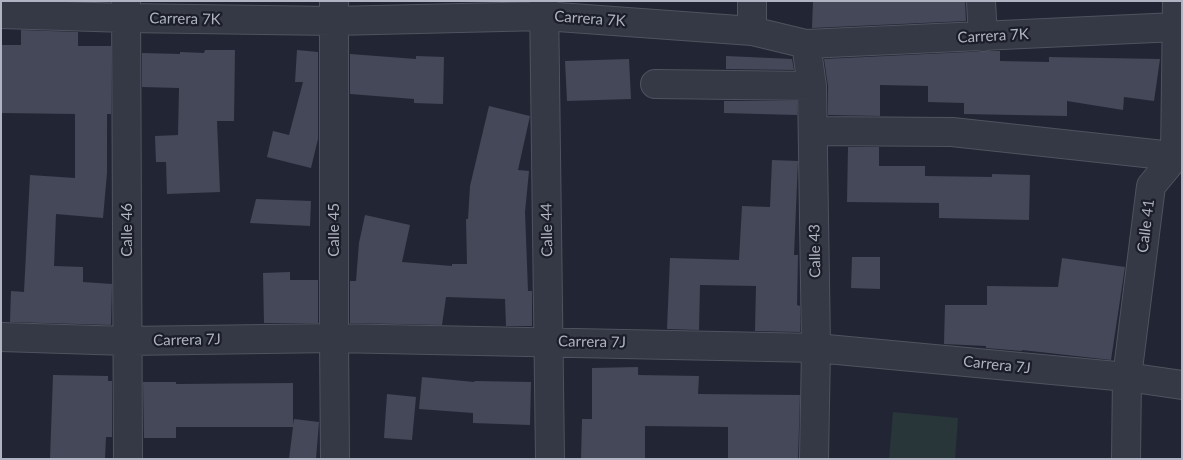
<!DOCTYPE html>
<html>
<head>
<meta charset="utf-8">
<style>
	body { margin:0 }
	#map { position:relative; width:1183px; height:460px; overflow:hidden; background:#222634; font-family:Lato,sans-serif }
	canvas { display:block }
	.frame { position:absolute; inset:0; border:2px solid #b0b3c1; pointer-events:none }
</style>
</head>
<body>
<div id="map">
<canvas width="1183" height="460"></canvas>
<div class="frame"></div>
</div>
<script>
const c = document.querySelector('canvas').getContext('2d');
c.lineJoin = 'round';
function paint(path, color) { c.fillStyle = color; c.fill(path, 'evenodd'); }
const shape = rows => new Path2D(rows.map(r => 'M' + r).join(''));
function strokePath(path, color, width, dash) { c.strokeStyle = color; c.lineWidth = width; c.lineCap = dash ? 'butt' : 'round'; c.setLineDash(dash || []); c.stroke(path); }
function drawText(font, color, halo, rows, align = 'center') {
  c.font = font + ' Lato,sans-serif'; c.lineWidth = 4.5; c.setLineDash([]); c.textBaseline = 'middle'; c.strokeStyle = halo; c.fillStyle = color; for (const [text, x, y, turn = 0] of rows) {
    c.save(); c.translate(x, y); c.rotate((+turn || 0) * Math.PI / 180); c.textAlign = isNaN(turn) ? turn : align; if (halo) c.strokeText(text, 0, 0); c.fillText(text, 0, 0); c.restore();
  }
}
paint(shape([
	[893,412,958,418,955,459,889,459]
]), '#283539');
paint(shape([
	[813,1,965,1,966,21,812,28],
	[21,30,78,32,78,46,111,46,111,114,107,114,107,173,103,218,56,214,54,266,83,267,83,282,112,284,111,325,10,322,11,291,24,292,30,175,75,178,75,114,1,113,1,45,21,45],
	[205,50,235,50,234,121,217,121,220,192,167,194,166,162,156,162,155,136,178,135,179,88,142,87,142,53,180,54,180,52,204,53],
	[297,50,318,52,318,139,311,168,267,157,273,131,289,135,303,82,295,82],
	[988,51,1000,51,1000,61,1049,62,1049,57,1160,59,1154,101,1124,97,1123,110,1067,101,1067,116,964,114,964,103,928,102,928,86,880,85,880,116,828,115,828,86,824,59],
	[350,54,416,59,416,56,444,57,443,104,414,103,414,99,350,94],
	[726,56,792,59,794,70,726,69],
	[629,59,631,99,567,101,565,61],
	[724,101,797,101,797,115,724,113],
	[489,106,530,116,518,170,529,171,525,212,528,291,532,291,532,326,506,326,505,299,446,297,442,325,350,323,350,281,356,281,359,243,365,215,410,225,402,262,452,266,452,264,467,264,466,219,468,219,470,186],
	[848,147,879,147,879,166,925,166,925,176,992,177,992,174,1030,175,1029,220,939,218,939,203,847,202],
	[772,160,798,161,794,255,798,255,797,305,800,306,800,332,755,331,756,286,700,285,699,330,667,329,670,258,739,260,742,206,770,207],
	[256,199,311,201,310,226,250,223],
	[852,257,880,257,880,289,851,288],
	[1062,258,1125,267,1111,360,1022,350,1022,351,986,348,986,346,944,344,945,305,987,305,987,286,1058,287],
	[290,272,290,280,318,280,318,323,264,323,263,273],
	[638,367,638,375,699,376,698,394,800,395,798,459,728,459,728,427,645,426,645,459,581,459,582,419,592,419,592,368],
	[53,375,108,376,108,381,112,381,112,437,106,437,105,459,50,459],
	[422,377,474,382,475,381,531,382,530,425,473,423,473,413,419,409],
	[143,382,176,382,176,384,293,383,293,425,294,419,319,422,316,459,289,459,293,427,176,427,176,438,144,438],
	[387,394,416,397,412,440,384,438]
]), '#444858');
const minor = shape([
	[126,1,128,459],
	[334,1,334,338,335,459],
	[544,1,550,459],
	[752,1,752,31],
	[981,1,983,37],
	[1,14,126,18,334,21,544,16,752,31,806,44,1176,27],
	[806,44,812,86,816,348,814,459],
	[655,84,812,86],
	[813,131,952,132,1182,157],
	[1,337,127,341,334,338,816,348,1127,377,1182,385],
	[1126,459,1127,377,1151,186,1175,157,1177,1]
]);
strokePath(minor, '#50535f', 30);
strokePath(minor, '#353845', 28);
drawText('15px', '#b0b3c1', '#1b1e29', [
	["Carrera 7K",185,19,1],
	["Carrera 7K",590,19,4],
	["Carrera 7K",993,36,-3],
	["Calle 41",1146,226,-83],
	["Calle 46",127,230,-90],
	["Calle 45",334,230,-90],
	["Calle 44",547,230,-91],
	["Calle 43",815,251,-91],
	["Carrera 7J",187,340,-1],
	["Carrera 7J",592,342,1],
	["Carrera 7J",997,365,6]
]);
</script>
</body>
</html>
